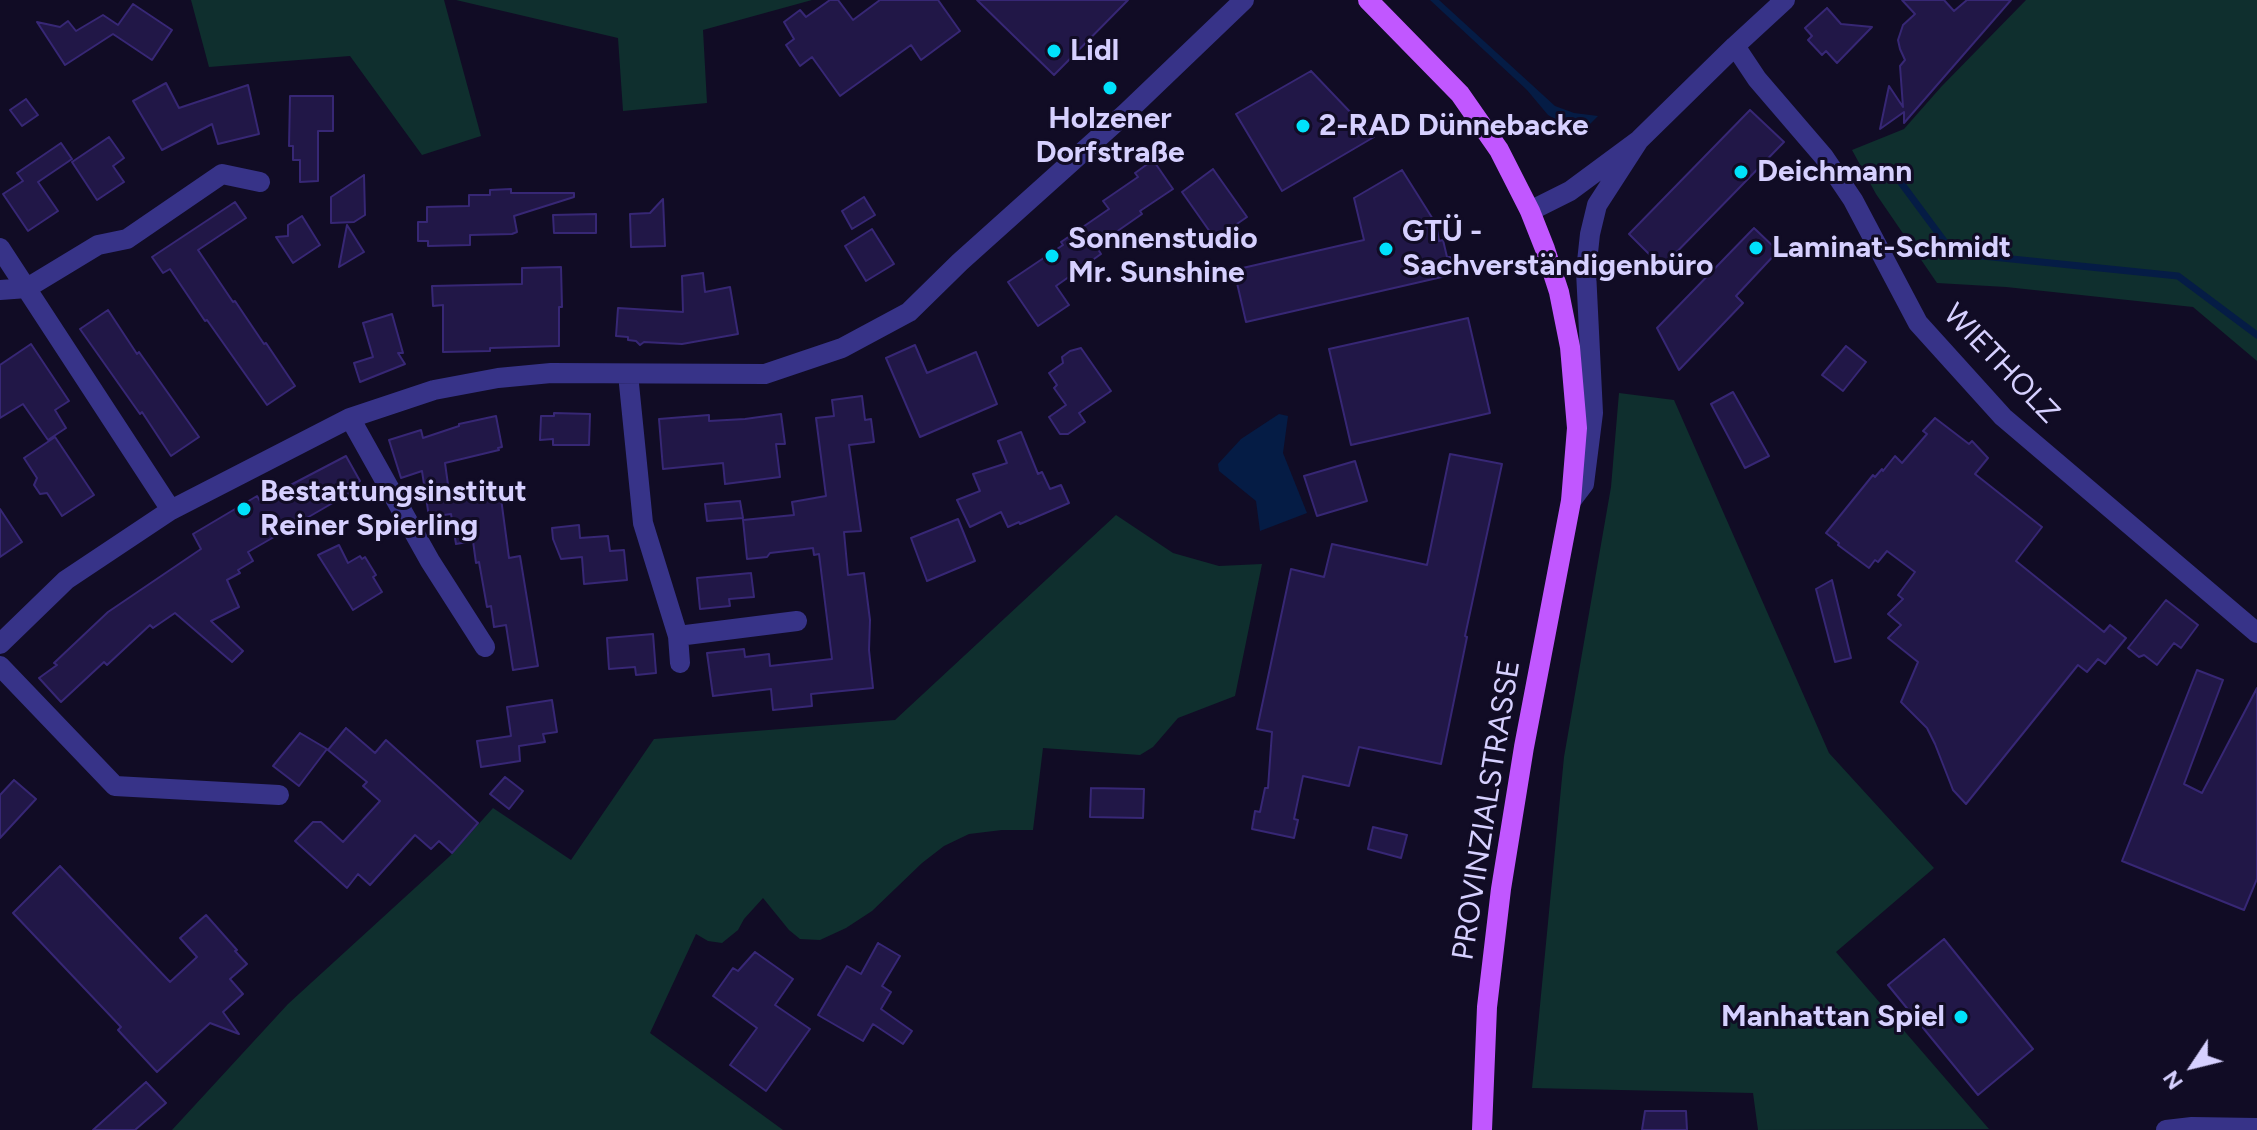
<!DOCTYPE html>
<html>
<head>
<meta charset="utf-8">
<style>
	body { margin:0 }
	#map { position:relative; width:2257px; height:1130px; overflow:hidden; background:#110c25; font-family:Figtree,sans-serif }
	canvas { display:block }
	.north { position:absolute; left:2153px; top:1026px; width:80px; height:80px; -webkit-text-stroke:6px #110c25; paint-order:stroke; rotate:235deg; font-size:22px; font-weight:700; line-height:32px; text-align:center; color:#d6d0ff }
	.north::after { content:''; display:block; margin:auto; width:28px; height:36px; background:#d6d0ff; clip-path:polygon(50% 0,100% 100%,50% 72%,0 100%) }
</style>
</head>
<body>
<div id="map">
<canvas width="2257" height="1130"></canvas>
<div class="north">N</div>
</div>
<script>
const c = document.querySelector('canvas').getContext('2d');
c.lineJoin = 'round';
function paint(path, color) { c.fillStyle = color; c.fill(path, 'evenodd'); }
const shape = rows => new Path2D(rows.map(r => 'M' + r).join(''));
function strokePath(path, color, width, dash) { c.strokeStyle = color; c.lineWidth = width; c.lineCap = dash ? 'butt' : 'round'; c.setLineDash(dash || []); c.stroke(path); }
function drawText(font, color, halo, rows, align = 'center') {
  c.font = font + ' Figtree,sans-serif'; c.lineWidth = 6; c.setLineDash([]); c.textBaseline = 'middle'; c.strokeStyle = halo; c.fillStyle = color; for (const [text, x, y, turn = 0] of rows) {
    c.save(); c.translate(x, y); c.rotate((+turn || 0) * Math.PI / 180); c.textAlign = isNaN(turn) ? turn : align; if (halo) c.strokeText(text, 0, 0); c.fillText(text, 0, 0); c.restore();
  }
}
paint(shape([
	[191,0,444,0,481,136,422,155,350,56,209,67],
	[456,0,812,0,703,30,707,103,623,111,618,38],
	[2026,0,2257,0,2257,361,2193,307,2006,287,1937,283,1876,194,1852,150,1904,129,1941,87],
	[1619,393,1674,400,1829,753,1934,868,1836,952,1989,1129,1758,1130,1753,1093,1532,1088,1564,757,1611,487],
	[1116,515,1173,553,1219,566,1262,564,1235,696,1178,718,1153,747,1140,755,1043,748,1033,830,1002,830,969,834,944,846,922,863,872,911,846,928,820,940,800,939,789,930,763,898,744,919,738,930,722,943,708,941,696,934,650,1033,783,1130,172,1130,288,1004,450,856,493,808,571,860,654,739,895,720]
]), '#0f2f2e');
paint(shape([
	[1430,0,1439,0,1555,106,1574,113,1598,116,1589,125,1569,127,1548,115,1527,90],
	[1279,414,1288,416,1283,453,1307,513,1260,531,1256,501,1219,471,1218,464,1241,439]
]), '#051c45');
strokePath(shape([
	[1893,172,1953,253,2178,276,2257,335]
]), '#051c45', 7);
const building = shape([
	[830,0,838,0,853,20,880,0,938,0,960,31,921,60,911,45,840,96,812,57,800,66,786,45,794,39,784,22,800,10,806,17,830,0],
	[977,0,1128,0,1054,75,977,0],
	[1902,0,1944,0,1954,11,1967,0,2011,0,1904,123,1904,112,1880,129,1889,86,1903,107,1900,66,1905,60,1900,49,1898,40,1903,25,1915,14,1902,0],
	[133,4,172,30,152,60,113,34,65,65,37,22,60,27,68,21,76,31,103,15,118,25,133,4],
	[1827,8,1841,24,1872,27,1837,63,1826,51,1822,55,1808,40,1812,36,1805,28,1827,8],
	[1311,71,1374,137,1282,191,1236,114,1311,71],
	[166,83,179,108,248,85,259,134,218,144,212,124,162,150,133,101,166,83],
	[290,96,333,96,333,131,318,131,318,181,300,182,300,160,293,160,293,146,289,146,290,96],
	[26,99,38,115,22,126,10,110,26,99],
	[1750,110,1784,142,1662,267,1629,234,1750,110],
	[109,137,124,158,113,166,124,182,97,200,72,162,109,137],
	[61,143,72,159,38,182,58,211,28,231,3,194,23,181,17,173,61,143],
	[1153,160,1173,189,1140,211,1142,214,1096,246,1101,254,1056,286,1069,305,1038,326,1008,282,1063,245,1061,242,1109,209,1103,201,1138,177,1135,173,1153,160],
	[1213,169,1247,217,1215,239,1182,192,1213,169],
	[1402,170,1436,224,1439,241,1443,240,1447,257,1450,257,1455,274,1246,322,1234,270,1364,240,1354,198,1402,170],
	[364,175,365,215,354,222,331,223,331,197,364,175],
	[511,189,511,193,574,193,574,197,514,216,517,232,512,234,470,235,470,245,428,246,428,241,418,241,418,222,427,222,427,207,469,206,469,195,490,195,490,190,511,189],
	[864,197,875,215,852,229,842,211,864,197],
	[663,199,665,246,631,247,630,214,650,213,663,199],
	[235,202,246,218,198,250,233,302,235,301,264,344,266,343,295,386,267,405,207,320,205,321,170,269,163,273,152,257,235,202],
	[596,214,596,233,554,233,553,215,596,214],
	[302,216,320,245,293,263,276,237,288,236,288,225,302,216],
	[347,225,364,252,339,267,347,225],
	[1754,228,1778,251,1736,296,1743,303,1679,370,1657,328,1754,228],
	[872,229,894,264,866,281,845,246,872,229],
	[561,267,562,307,559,307,559,346,490,348,490,351,443,352,443,305,433,306,432,286,522,284,522,268,561,267],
	[703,273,705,292,730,287,738,334,682,344,644,342,640,345,636,341,628,340,628,337,616,336,618,308,683,312,682,276,703,273],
	[108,310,137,354,139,352,199,437,171,456,142,412,140,414,80,329,108,310],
	[392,314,403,353,398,353,405,364,360,382,354,363,373,357,363,323,392,314],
	[1468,318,1490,413,1351,445,1329,349,1468,318],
	[31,344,69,401,55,410,66,428,48,440,23,404,0,418,0,365,31,344],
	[915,345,927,373,976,352,997,404,920,437,886,358,915,345],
	[1846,346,1866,362,1843,391,1822,375,1846,346],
	[1081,348,1111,391,1079,413,1085,422,1068,434,1060,434,1049,417,1066,405,1054,388,1057,385,1049,373,1063,363,1062,357,1070,351,1081,348],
	[1733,392,1769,456,1745,468,1711,404,1733,392],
	[862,396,865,420,871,419,874,442,849,445,861,531,844,532,848,575,864,573,870,620,869,650,873,688,811,694,812,706,773,710,771,689,713,696,707,653,744,649,745,657,769,654,770,666,832,659,819,554,814,555,813,548,770,553,767,557,747,559,743,520,794,515,792,502,826,496,816,418,834,416,832,400,862,396],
	[554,413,590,414,589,445,553,445,553,439,540,440,541,416,554,416,554,413],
	[781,414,785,444,776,444,780,477,725,484,723,463,663,469,659,419,709,415,709,421,745,419,781,414],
	[496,416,502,447,498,448,499,450,445,463,450,499,500,491,509,558,520,556,538,666,513,670,506,625,494,627,491,606,487,607,479,562,476,563,473,541,456,544,451,514,429,517,422,471,401,478,389,440,421,430,423,438,459,426,459,424,496,416],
	[1935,418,1969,444,1972,441,1988,458,1975,474,2042,527,2016,561,2104,632,2110,625,2126,638,2105,664,2098,659,2087,672,2078,665,1966,804,1953,790,1935,744,1927,728,1901,702,1918,662,1888,638,1901,625,1888,614,1903,599,1898,595,1915,572,1887,551,1878,562,1875,560,1869,568,1838,545,1839,543,1826,533,1873,475,1875,477,1882,469,1883,471,1895,456,1902,463,1927,434,1923,431,1935,418],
	[1021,432,1038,474,1042,472,1050,489,1061,485,1069,503,1020,524,1019,522,1008,527,1001,512,970,527,957,500,980,491,973,474,1007,463,998,441,1021,432],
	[55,437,94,495,62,516,47,493,40,494,34,485,37,478,24,458,55,437],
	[1450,454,1502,464,1465,636,1467,637,1441,764,1359,747,1349,786,1303,776,1294,819,1298,820,1294,838,1252,829,1255,811,1260,812,1265,788,1268,788,1272,732,1257,729,1291,569,1324,577,1332,544,1427,565,1450,454],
	[346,456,360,481,348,487,350,493,248,552,253,561,238,570,240,573,227,580,239,607,211,621,243,651,232,662,175,613,153,628,150,625,107,665,104,662,61,702,39,678,57,665,54,663,108,612,201,549,193,534,257,496,260,501,346,456],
	[1355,461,1367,501,1317,516,1304,476,1355,461],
	[740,501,743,518,707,521,705,504,740,501],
	[0,509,22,542,0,557,0,509],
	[958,519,975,561,927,581,911,538,958,519],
	[579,525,580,538,608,536,610,551,624,550,627,580,584,584,582,557,561,559,553,539,552,528,579,525],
	[339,545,348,563,360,556,362,559,365,557,376,575,373,577,382,592,353,610,318,555,339,545],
	[751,573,754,597,729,599,730,606,700,609,697,578,751,573],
	[1832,580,1851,658,1835,662,1816,589,1832,580],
	[2166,600,2198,625,2181,648,2174,643,2157,665,2144,655,2139,657,2128,648,2166,600],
	[653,634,656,673,636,675,635,667,609,669,607,638,653,634],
	[2197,670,2223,680,2184,784,2202,793,2257,688,2257,879,2244,910,2122,861,2197,670],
	[552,700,557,732,543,734,545,742,519,746,520,761,481,767,477,741,511,736,507,707,552,700],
	[346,728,375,753,386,740,478,823,452,853,439,841,431,849,415,835,370,885,358,874,347,888,295,841,313,822,321,822,343,842,380,801,363,786,367,782,328,750,346,728],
	[300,733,327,749,299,786,273,766,300,733],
	[505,777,523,791,509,809,490,794,505,777],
	[14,780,36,799,0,838,0,795,14,780],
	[1091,788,1144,789,1143,818,1090,817,1091,788],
	[1373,827,1407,835,1401,858,1368,849,1373,827],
	[60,866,170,982,197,957,180,938,206,915,237,950,235,951,247,964,230,979,243,994,223,1012,239,1034,210,1023,157,1072,118,1030,121,1027,13,913,60,866],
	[1944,939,2033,1049,1978,1095,1888,985,1944,939],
	[878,943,900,956,882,986,891,992,881,1009,912,1031,903,1044,873,1024,863,1041,818,1015,847,966,861,974,878,943],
	[755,952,793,979,775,1005,810,1029,766,1091,730,1065,757,1028,713,996,733,968,738,971,755,952],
	[146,1082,166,1103,135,1130,93,1130,146,1082],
	[1645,1111,1686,1111,1687,1130,1642,1130,1645,1111]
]);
paint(building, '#211747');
strokePath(building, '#372775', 2);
strokePath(shape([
	[1735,46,1757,79,1824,157,1853,200,1918,323,2003,417,2257,633],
	[1530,211,1570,191,1639,140,1735,46,1785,0],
	[0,248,171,510],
	[0,290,27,288,98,245,127,239,222,174,260,182],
	[628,374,643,523,678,636,680,663],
	[350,418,430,561,485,647],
	[1571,501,1584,484,1593,413,1586,271,1590,234,1597,205,1639,140],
	[678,636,797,621],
	[0,644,66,580,171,510,350,418,434,390,498,378,551,373,765,374,842,348,909,312,960,262,1126,113,1244,0],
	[0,666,115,786,279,795],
	[2166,1130,2192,1127,2257,1128]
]), '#373388', 20);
strokePath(shape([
	[1368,0,1460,94,1499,150,1530,211,1545,249,1559,292,1570,347,1577,428,1571,501,1524,747,1501,889,1487,1007,1482,1130]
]), '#c157ff', 20);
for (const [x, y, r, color] of [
	[1054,51,8,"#00e1fb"],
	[1110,88,8,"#00e1fb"],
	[1303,126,8,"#00e1fb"],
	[1741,172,8,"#00e1fb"],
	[1756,248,8,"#00e1fb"],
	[1386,249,8,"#00e1fb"],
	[1052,256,8,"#00e1fb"],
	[244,509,8,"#00e1fb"],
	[1961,1017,8,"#00e1fb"]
]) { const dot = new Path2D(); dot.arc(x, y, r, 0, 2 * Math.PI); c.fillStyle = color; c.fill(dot); strokePath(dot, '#110c25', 3); }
drawText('bold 30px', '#d6d0ff', '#110c25', [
	["Lidl",1070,51],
	["Holzener",1110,119,"center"],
	["Dorfstraße",1110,153,"center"],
	["2-RAD Dünnebacke",1319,126],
	["Deichmann",1757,172],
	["GTÜ -",1402,232],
	["Sachverständigenbüro",1402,266],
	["Sonnenstudio",1068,239],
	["Mr. Sunshine",1068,273],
	["Laminat-Schmidt",1772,248],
	["Bestattungsinstitut",260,492],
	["Reiner Spierling",260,526],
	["Manhattan Spiel",1945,1017,"right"]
], 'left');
drawText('30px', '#d6d0ff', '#110c25', [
	["WIETHOLZ",2001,364,46],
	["PROVINZIALSTRASSE",1487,810,-81]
]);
</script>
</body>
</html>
